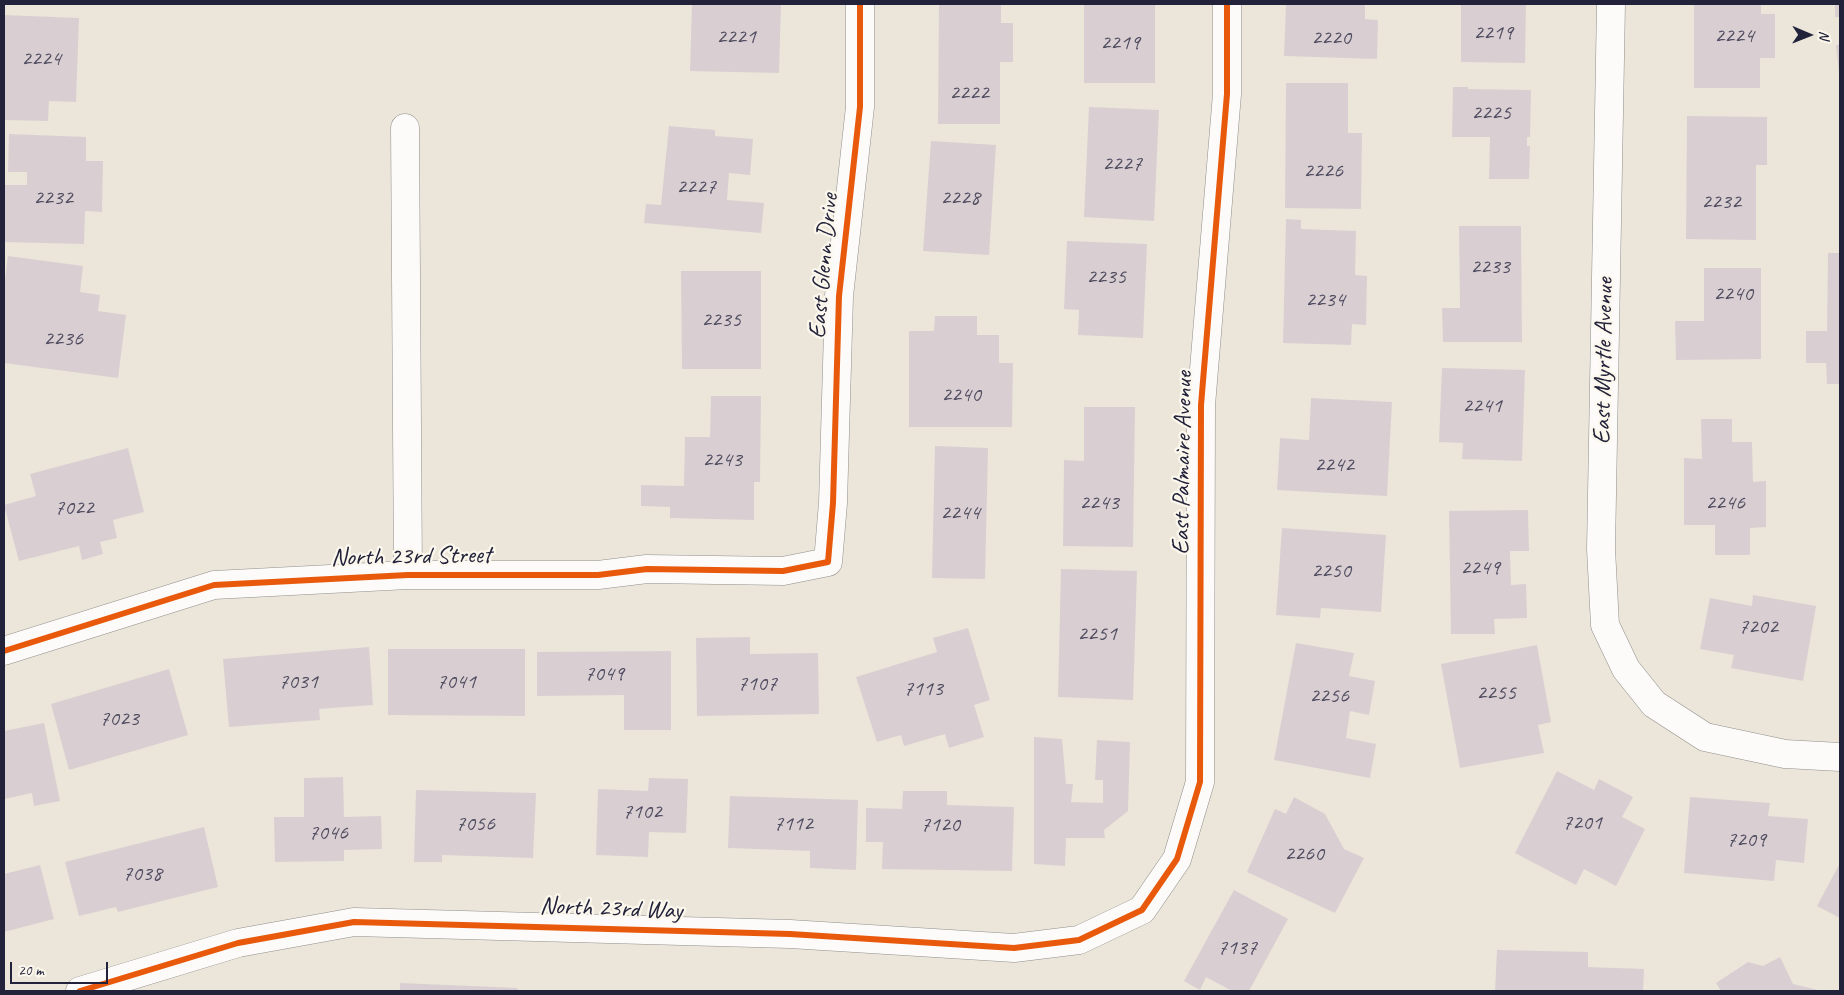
<!DOCTYPE html>
<html>
<head>
<meta charset="utf-8">
<style>
	body { margin:0 }
	#map { position:relative; width:1844px; height:995px; overflow:hidden; background:#ebe6d9; font-family:Caveat,sans-serif }
	canvas { display:block }
	.frame { position:absolute; inset:0; border:5px solid #22223b; pointer-events:none }
	.north { position:absolute; left:1784px; top:10px; width:50px; height:50px; -webkit-text-stroke:4px #fbf7ec; paint-order:stroke; rotate:91deg; font-size:14px; font-weight:700; line-height:20px; text-align:center; color:#22223b }
	.north::after { content:''; display:block; margin:auto; width:18px; height:22px; background:#22223b; clip-path:polygon(50% 0,100% 100%,50% 72%,0 100%) }
	.scale { position:absolute; left:10px; top:962px; width:98px; height:22px; box-sizing:border-box; border:2px solid #22223b; border-top:0; padding-left:6px; font-size:15px; line-height:18px; white-space:nowrap; color:#22223b; -webkit-text-stroke:4px #fbf7ec; paint-order:stroke }
</style>
</head>
<body>
<div id="map">
<canvas width="1844" height="995"></canvas>
<div class="frame"></div>
<div class="north">N</div>
<div class="scale">20 m</div>
</div>
<script>
const c = document.querySelector('canvas').getContext('2d');
c.lineJoin = 'round';
function paint(path, color) { c.fillStyle = color; c.fill(path, 'evenodd'); }
const shape = rows => new Path2D(rows.map(r => 'M' + r).join(''));
function strokePath(path, color, width, dash) { c.strokeStyle = color; c.lineWidth = width; c.lineCap = dash ? 'butt' : 'round'; c.setLineDash(dash || []); c.stroke(path); }
function drawText(font, color, halo, rows, align = 'center') {
  c.font = font + ' Caveat,sans-serif'; c.lineWidth = 4.5; c.setLineDash([]); c.textBaseline = 'middle'; c.strokeStyle = halo; c.fillStyle = color; for (const [text, x, y, turn = 0] of rows) {
    c.save(); c.translate(x, y); c.rotate((+turn || 0) * Math.PI / 180); c.textAlign = isNaN(turn) ? turn : align; if (halo) c.strokeText(text, 0, 0); c.fillText(text, 0, 0); c.restore();
  }
}
paint(shape([
	[692,4,781,4,779,73,690,71],
	[939,4,1001,4,1001,23,1013,23,1013,62,1000,62,1000,124,938,124],
	[1084,4,1155,4,1155,83,1084,83],
	[1286,4,1365,4,1365,19,1378,20,1377,59,1284,56],
	[1461,4,1526,4,1525,63,1461,62],
	[1694,4,1761,4,1761,14,1775,14,1775,58,1760,58,1760,88,1694,88],
	[1835,4,1840,4,1840,17,1835,17],
	[4,15,79,18,76,102,49,101,48,121,4,120],
	[1836,45,1840,45,1840,73,1839,73],
	[1286,83,1348,83,1348,133,1362,133,1361,209,1285,208],
	[1453,87,1468,87,1468,89,1531,90,1530,137,1527,137,1527,146,1530,146,1529,179,1489,179,1490,137,1452,137],
	[1089,107,1159,110,1154,221,1084,217],
	[1687,116,1767,117,1767,165,1756,165,1756,240,1686,239],
	[669,126,715,130,715,136,753,139,750,175,729,173,727,200,764,203,761,233,644,223,646,204,661,205],
	[9,134,86,137,86,161,103,161,102,212,85,211,84,244,4,242,5,185,27,185,27,172,8,172],
	[931,141,996,145,989,255,923,251],
	[1286,219,1301,220,1301,229,1356,231,1355,275,1367,276,1366,325,1352,324,1351,345,1283,343],
	[1459,226,1521,226,1522,342,1443,342,1442,308,1460,308],
	[1067,241,1147,244,1143,338,1078,335,1079,310,1064,309],
	[1828,253,1840,253,1840,384,1827,384,1826,363,1806,363,1806,331,1827,331],
	[8,256,83,266,80,292,100,295,98,311,126,315,118,378,4,363,4,288],
	[1704,268,1761,268,1761,359,1676,360,1675,321,1704,321],
	[681,271,761,271,761,369,682,369],
	[935,316,977,316,977,335,999,335,999,363,1013,363,1012,427,909,427,909,331,934,331],
	[1442,368,1525,370,1522,461,1462,459,1463,443,1439,442],
	[711,396,761,396,760,482,754,482,754,520,670,518,670,507,641,506,641,485,684,486,685,437,710,437],
	[1311,398,1392,402,1387,496,1277,490,1280,438,1309,440],
	[1084,407,1135,407,1133,547,1063,546,1064,460,1084,461],
	[1701,419,1732,419,1732,442,1752,442,1753,482,1766,481,1766,527,1750,528,1750,555,1715,555,1715,525,1684,525,1684,458,1702,459],
	[935,446,988,448,985,579,932,578],
	[128,448,144,512,113,520,117,538,100,542,103,554,82,560,79,546,19,561,4,505,36,496,30,474],
	[1528,510,1529,551,1510,551,1511,585,1526,584,1527,618,1494,619,1495,634,1451,634,1449,511],
	[1282,528,1386,535,1381,612,1321,608,1320,618,1276,615],
	[1061,569,1137,571,1133,700,1058,697],
	[1753,595,1816,606,1803,681,1731,668,1734,655,1700,649,1710,598,1752,606],
	[968,628,990,700,974,705,984,737,949,748,945,734,904,746,901,735,877,742,856,677,937,652,933,638],
	[750,637,750,654,818,653,819,714,697,716,696,638],
	[1296,643,1354,653,1349,676,1375,681,1369,715,1350,711,1346,738,1376,744,1370,778,1274,760],
	[1537,645,1551,722,1538,725,1544,753,1460,768,1441,664],
	[369,647,373,705,319,709,320,720,229,727,223,659],
	[388,649,525,649,525,716,388,715],
	[671,651,671,730,624,730,624,695,537,696,537,652],
	[169,669,188,735,69,770,51,704],
	[44,723,60,801,34,806,32,793,4,799,4,731],
	[1034,737,1062,739,1066,784,1073,784,1071,802,1103,803,1103,780,1095,780,1097,740,1130,742,1128,811,1104,830,1105,838,1066,838,1065,866,1034,864],
	[1557,771,1594,790,1599,779,1633,797,1622,817,1645,829,1616,886,1584,869,1576,885,1515,853],
	[343,777,344,817,381,816,382,849,344,850,344,861,275,862,274,817,304,817,304,778],
	[649,778,688,779,686,833,649,832,648,857,596,855,598,789,648,791],
	[416,790,536,793,533,858,442,855,442,862,414,862],
	[903,791,947,791,947,805,1014,807,1012,871,882,869,883,842,866,842,866,808,902,809],
	[730,796,858,800,856,870,810,868,810,851,728,848],
	[1294,797,1325,814,1344,849,1364,858,1335,913,1247,872,1275,809,1286,814],
	[1690,797,1770,803,1768,816,1808,819,1804,863,1776,860,1774,881,1684,873],
	[204,827,218,887,118,912,116,907,79,916,65,862],
	[1840,863,1840,918,1817,906],
	[40,865,54,919,4,932,4,874],
	[1234,890,1288,919,1249,991,1232,991,1206,977,1200,990,1184,981],
	[1497,950,1588,952,1588,967,1644,969,1643,991,1590,990,1590,991,1495,991],
	[1780,957,1793,984,1822,991,1721,991,1716,983,1748,962,1763,966],
	[400,983,518,988,517,991,400,991]
]), '#d9cfd2');
const street = shape([
	[1611,4,1601,549,1605,625,1626,669,1654,704,1705,737,1785,754,1840,757],
	[405,128,408,575],
	[4,651,214,585,408,575,598,575,647,569,783,571,828,562,833,503,839,296,860,107,860,4],
	[80,991,238,943,354,922,790,934,1014,948,1079,940,1142,910,1177,859,1200,782,1201,405,1227,94,1227,4]
]);
strokePath(street, '#908e8b', 29);
strokePath(street, '#fcfbf9', 28);
strokePath(shape([
	[4,651,214,585,408,575,598,575,647,569,783,571,828,562,833,503,839,296,860,107,860,4],
	[80,991,238,943,354,922,790,934,1014,948,1079,940,1142,910,1177,859,1200,782,1201,405,1227,94,1227,4]
]), '#e8590c', 6);
drawText('22px', '#504d61', null, [
	["2219",1493,33],
	["2224",1734,36],
	["2221",736,37],
	["2220",1331,38],
	["2219",1120,43],
	["2224",41,59],
	["2222",969,93],
	["2225",1491,113],
	["2227",1122,164],
	["2226",1323,171],
	["2227",696,187],
	["2232",53,198],
	["2228",960,198],
	["2232",1721,202],
	["2233",1490,267],
	["2235",1106,277],
	["2240",1733,294],
	["2234",1325,300],
	["2235",721,320],
	["2236",63,339],
	["2240",961,395],
	["2241",1482,406],
	["2243",722,460],
	["2242",1334,465],
	["2243",1099,503],
	["2246",1725,503],
	["7022",74,508],
	["2244",960,513],
	["2249",1480,568],
	["2250",1331,571],
	["7202",1758,627],
	["2251",1097,634],
	["7049",604,674],
	["7031",298,682],
	["7041",456,682],
	["7107",757,684],
	["7113",923,689],
	["2255",1496,693],
	["2256",1329,696],
	["7023",119,719],
	["7102",642,812],
	["7201",1582,823],
	["7056",475,824],
	["7112",793,824],
	["7120",940,825],
	["7046",328,833],
	["7209",1746,840],
	["2260",1304,854],
	["7038",142,874],
	["7137",1237,948]
]);
drawText('25px', '#22223b', '#fbf7ec', [
	["East Glenn Drive",824,266,-85],
	["East Myrtle Avenue",1604,361,-89],
	["East Palmaire Avenue",1183,463,-89],
	["North 23rd Street",411,557,-1],
	["North 23rd Way",611,909,2]
]);
</script>
</body>
</html>
